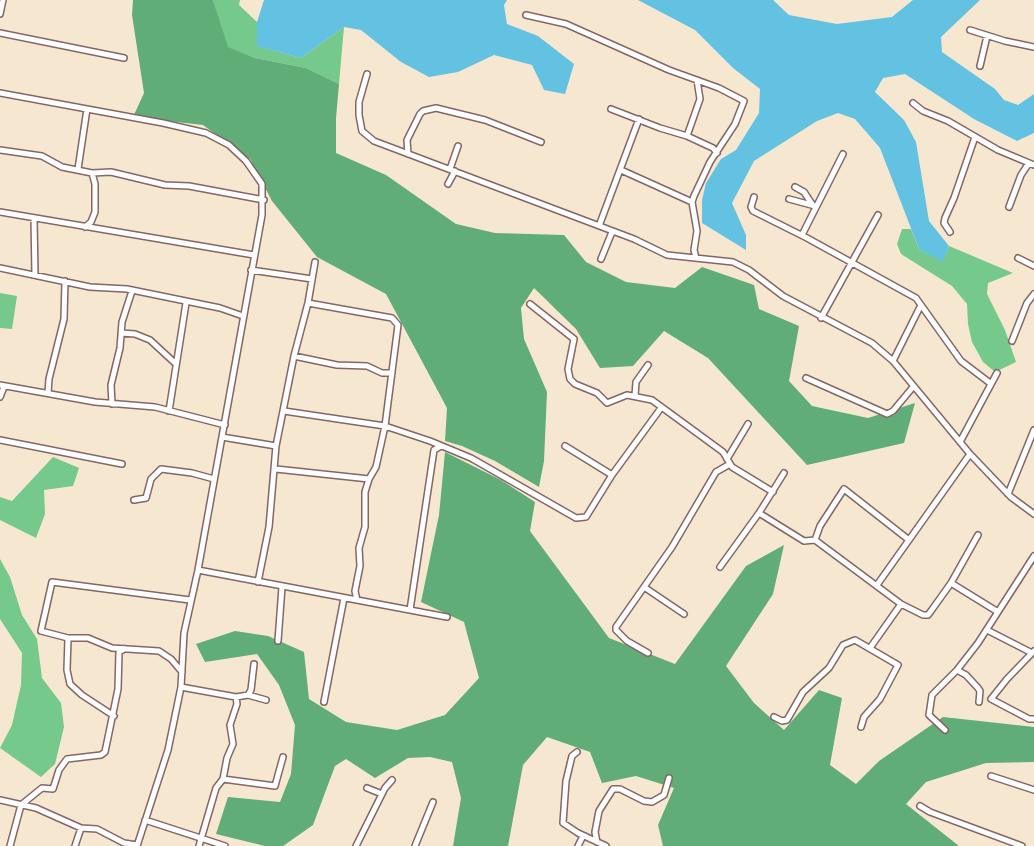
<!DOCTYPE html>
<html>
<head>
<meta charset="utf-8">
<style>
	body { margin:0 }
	canvas { display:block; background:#f6e8d0 }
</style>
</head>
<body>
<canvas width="1034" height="846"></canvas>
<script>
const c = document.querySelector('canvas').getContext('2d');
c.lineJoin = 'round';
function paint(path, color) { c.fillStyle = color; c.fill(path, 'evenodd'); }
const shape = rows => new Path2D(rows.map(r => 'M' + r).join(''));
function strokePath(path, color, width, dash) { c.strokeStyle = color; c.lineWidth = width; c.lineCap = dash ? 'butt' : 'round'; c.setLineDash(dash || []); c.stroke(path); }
paint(shape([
	[213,0,240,0,239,5,257,22,258,46,301,58,344,27,339,84,306,68,255,58,227,47],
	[902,229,911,229,919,249,943,261,949,246,1013,273,988,283,987,294,1005,330,1016,362,995,372,983,362,972,342,968,324,967,304,952,286,901,254,897,244],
	[0,293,17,296,12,329,0,328],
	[53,457,79,468,73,486,44,490,45,514,36,538,0,520,0,497,12,501],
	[0,559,10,577,22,615,37,639,42,678,61,703,64,727,55,764,41,777,0,748,12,725,21,685,22,653,0,619]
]), '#75c98c');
paint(shape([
	[133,0,213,0,228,47,255,58,306,68,339,84,336,118,336,153,386,175,456,224,495,233,564,235,586,262,626,282,675,288,702,267,754,285,759,309,799,326,789,381,812,406,868,418,915,403,904,443,807,465,708,358,664,331,633,366,600,368,576,329,534,288,521,308,524,339,547,392,544,461,539,487,495,461,462,446,445,441,447,408,386,294,317,257,272,201,250,159,203,125,133,117,144,93,132,15],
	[445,452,501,480,535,502,530,531,609,638,675,664,746,566,784,545,773,594,726,666,754,703,784,730,819,690,842,698,830,765,856,784,879,761,943,717,1034,727,1034,762,986,763,926,782,906,804,959,846,663,846,658,825,674,788,636,776,602,783,590,752,547,737,523,765,508,846,453,846,461,798,452,762,430,757,408,758,375,778,346,759,335,766,313,825,283,846,265,846,216,834,228,797,280,802,291,774,295,725,279,685,257,654,205,662,196,644,235,631,268,636,304,652,309,699,346,722,397,730,445,715,479,678,464,622,421,602,439,515]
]), '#60ad78');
paint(shape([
	[264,0,507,0,504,5,507,24,538,36,574,64,565,94,544,90,532,65,494,55,458,72,429,77,401,62,361,30,344,27,301,58,257,46,257,22],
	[638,0,773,0,789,15,837,24,892,17,913,0,980,0,941,37,942,52,995,89,1004,100,1018,105,1034,94,1034,133,1017,141,974,119,905,74,883,78,875,92,904,120,916,142,929,221,949,246,943,262,919,249,880,148,855,119,838,113,817,121,754,161,732,203,746,235,746,250,702,223,702,200,706,183,721,159,736,150,759,113,760,89,733,68,695,30]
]), '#63c1e1');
const minor = shape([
	[0,14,3,0],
	[526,15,566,24,669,70,719,88,744,101,735,124,710,162,694,196,692,202,697,231,694,250,696,258],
	[970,30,1005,41,1034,47],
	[0,33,124,58],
	[980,66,987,36],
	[367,74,359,102,359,115,362,131,374,141,634,239,667,255,733,262,749,270,783,296,872,343,893,361,970,454,1011,497,1034,514],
	[0,93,163,123,206,133,229,145,246,161,262,184,262,215,198,570,184,633,181,687,168,750,137,846],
	[913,103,923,111,948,121,998,150,1034,165],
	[611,109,660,128,687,136,713,148,717,153],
	[687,136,700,99,697,80],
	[0,150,42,156,62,167,92,173,111,172,165,185,189,186,264,200],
	[408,154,407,140,420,114,423,111,436,108,485,120,541,142],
	[78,169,87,109],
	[450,169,458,146],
	[621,170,692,202],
	[448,184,455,171],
	[795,187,804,192,812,204],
	[754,197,751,207,753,211,807,238,916,298,961,361,990,383],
	[789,199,815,206],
	[1009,207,1021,175,1029,163],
	[0,212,254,255],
	[34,218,35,275],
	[599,226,639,119],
	[85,227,91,222,95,212,95,184,92,173],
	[950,232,944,223,945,218,954,198,975,137],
	[802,235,843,154],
	[1018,258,1034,266],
	[601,259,612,232],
	[0,268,90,287,127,289,220,308,243,316],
	[251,270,312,279],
	[530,304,574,339,568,369,570,379,575,384,597,393,607,403,627,395,652,400,723,452,732,467,773,492],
	[821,318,878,215],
	[121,333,135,334,150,340,176,364],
	[1012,341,1027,303,1034,294],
	[294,356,337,365,367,366,382,373,392,373],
	[893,361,921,305],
	[806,378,887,414,893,411,913,387],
	[0,385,95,402,155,407,225,425],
	[48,393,49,379,64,319,65,281],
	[635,396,636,382,648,365],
	[0,397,4,387],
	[112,404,111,385,120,348,122,322,132,291],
	[169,411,186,303],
	[284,411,385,426,430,441,471,458,576,518,586,517,612,475,661,408],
	[222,437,276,446],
	[0,440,122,464],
	[960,442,997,373],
	[565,446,612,475],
	[727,459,748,424],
	[276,469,369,479,376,467,385,426,398,325,392,318,308,303],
	[784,473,759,513,804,541,815,540,901,604,923,615,928,615,931,611,951,583,978,535],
	[1008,494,1034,430],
	[134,500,146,498,151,479,161,469,192,473,214,479],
	[815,540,820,526,844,489,909,540],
	[720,567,759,513],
	[198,570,447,617],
	[258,582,269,527,276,446,294,356,308,303,315,262],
	[951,583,998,612],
	[877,585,970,454],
	[644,587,684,614],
	[357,600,355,591,360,566,359,548,365,527,365,492,369,479],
	[410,610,434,450,441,446],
	[987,630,1032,653],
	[68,638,67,670,70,684,82,695,114,716],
	[278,641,282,587],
	[870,648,901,604],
	[1034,651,1007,679,991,699,1029,719,1034,719],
	[648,653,627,641,616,630,616,627,672,547,716,472,730,464],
	[957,670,966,675,978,688,980,691,979,702],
	[182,672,171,659,159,651,112,648,88,638,68,638,41,631,52,582,190,600],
	[181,687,236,697,248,695,266,700],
	[248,695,251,690,254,664],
	[324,702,344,598],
	[774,717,782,721,787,720,803,692,829,668,843,645,855,640,898,665,880,699,864,717,861,727],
	[945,730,929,715,932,695,957,670,978,643,1034,556],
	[577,752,572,756,566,781,563,823,578,833,606,846],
	[991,776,1034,790],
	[223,779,275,786,283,757],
	[367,788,382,794],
	[0,800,36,808,81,828,97,829,124,843,137,845],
	[920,806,930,812,1022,846],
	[145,820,225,846],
	[597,842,595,832,599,811,613,789,620,789,644,801,652,802,664,795,669,778],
	[10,846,21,805,42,788,53,789,59,770,67,759,101,755,105,752,118,689,119,652,124,649],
	[75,846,81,828],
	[199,846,216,788,223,779,227,758,233,744,230,725,237,704,236,697],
	[356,846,385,788,392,780],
	[415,846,433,802],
	[578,846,583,836]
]);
strokePath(minor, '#866565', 8);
strokePath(minor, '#fff', 5);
</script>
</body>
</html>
